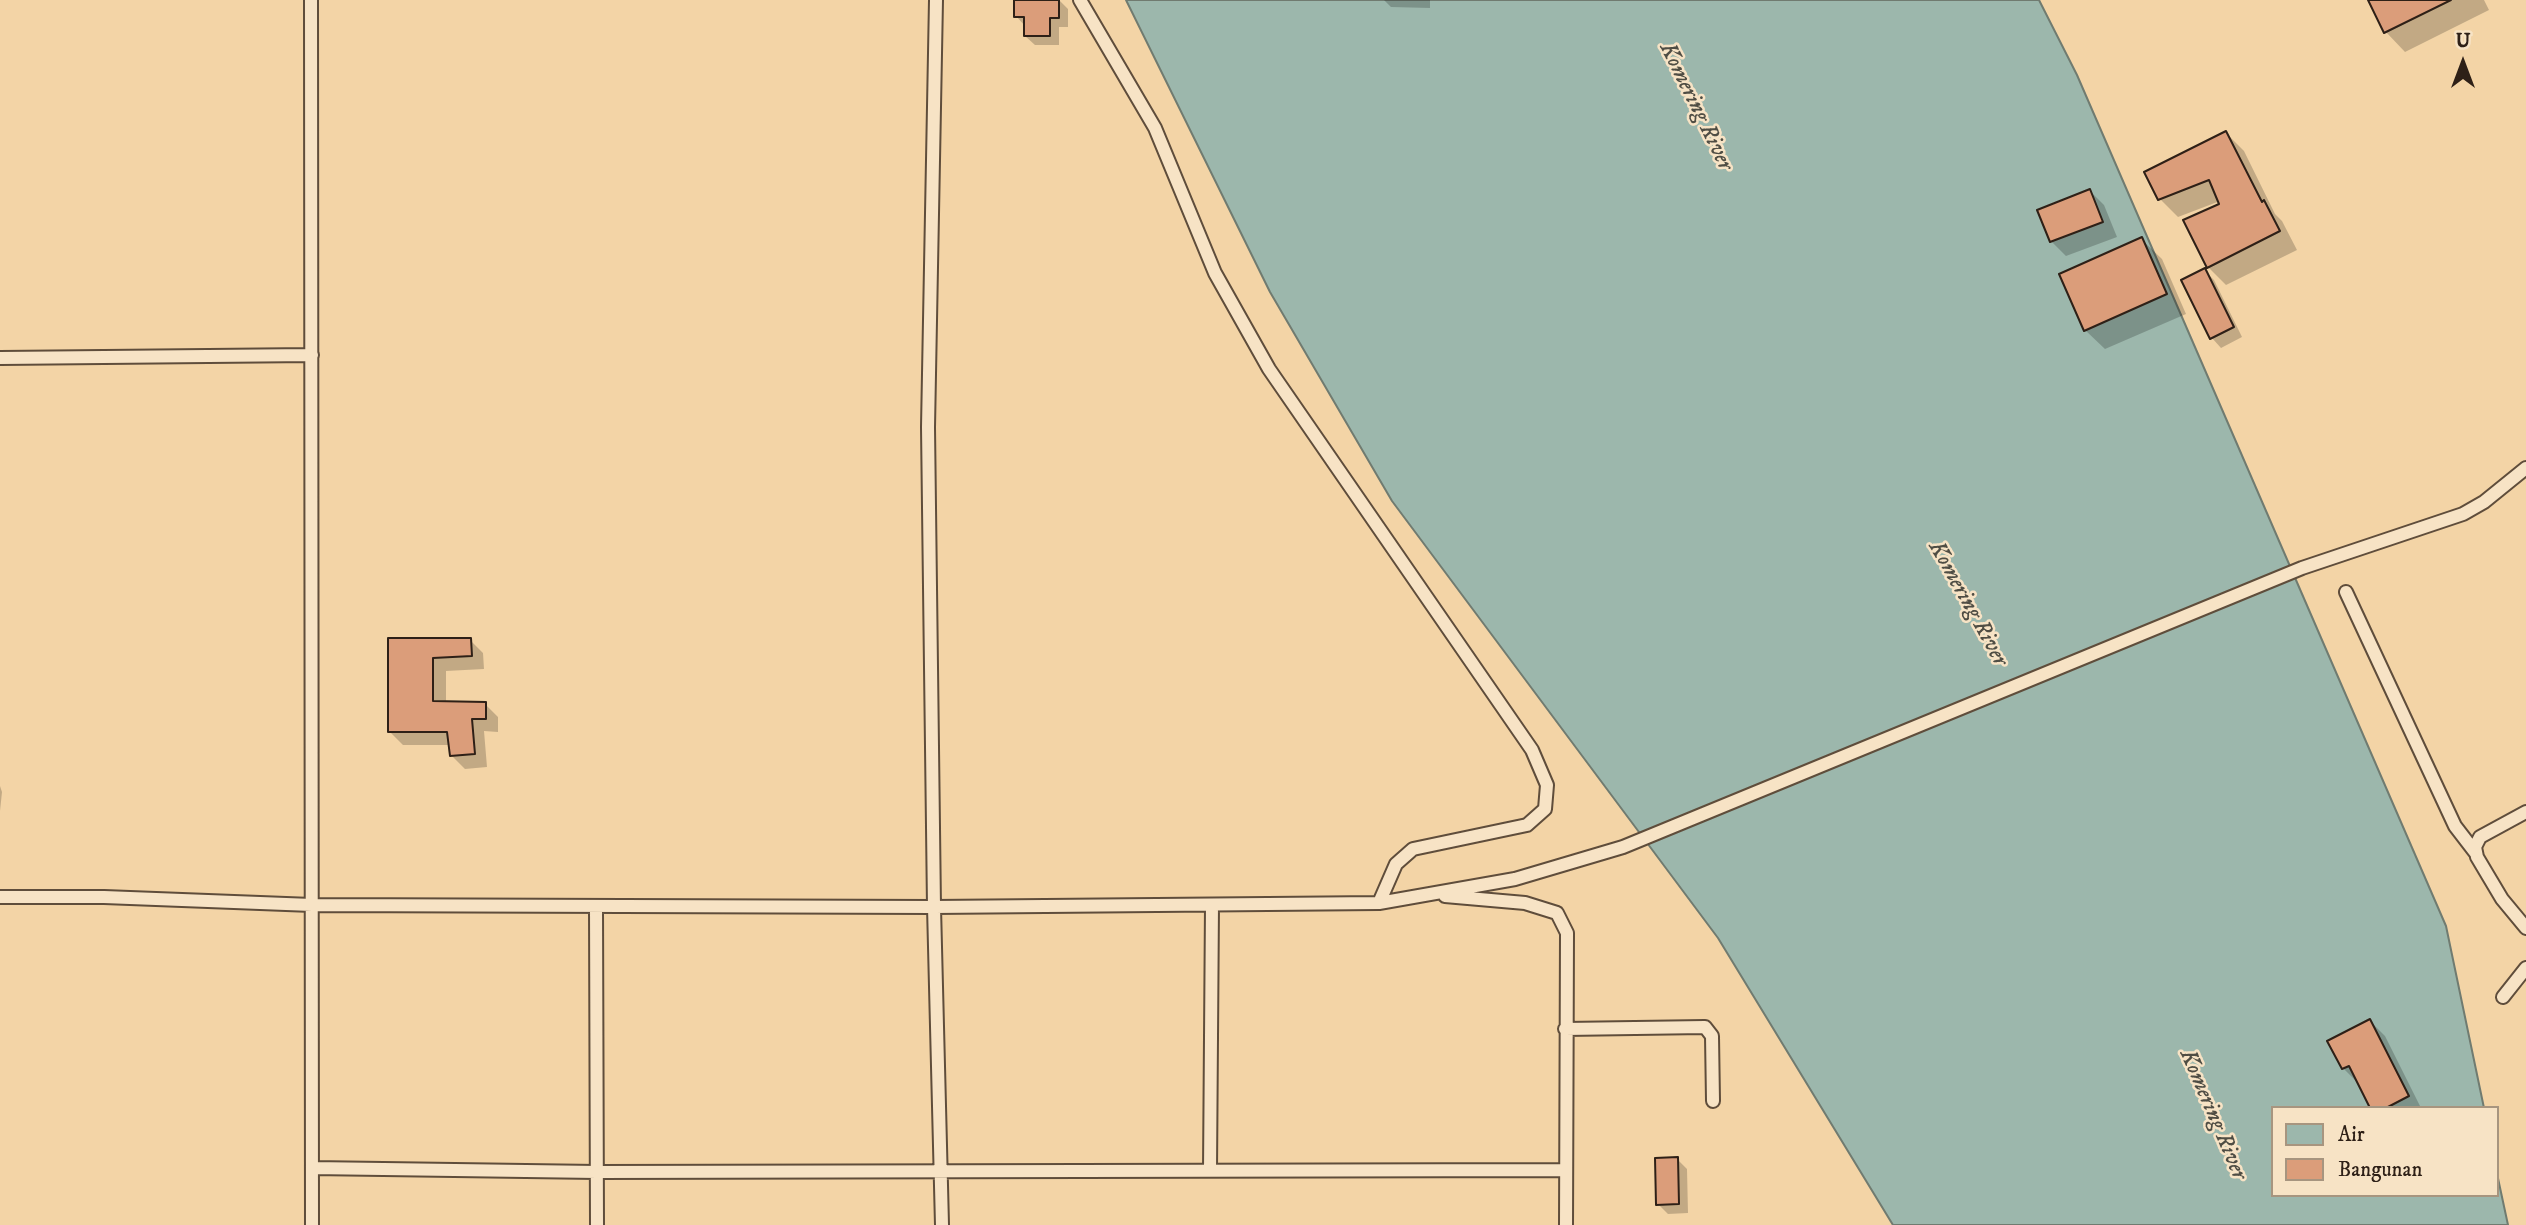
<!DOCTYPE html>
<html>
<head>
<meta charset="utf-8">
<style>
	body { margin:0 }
	#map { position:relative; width:2526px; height:1225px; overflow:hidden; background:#f3d4a6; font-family:"IM FELL DW Pica",serif }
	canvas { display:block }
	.legend { position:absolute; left:2271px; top:1106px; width:228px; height:91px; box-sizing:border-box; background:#f7e3c5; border:2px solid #a7957f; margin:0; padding:9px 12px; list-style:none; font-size:21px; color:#2e2017 }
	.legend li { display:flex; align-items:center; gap:14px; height:35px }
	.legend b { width:35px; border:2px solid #a7957f }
	.north { position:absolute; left:2428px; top:28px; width:70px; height:70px; -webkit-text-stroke:5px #f7e3c5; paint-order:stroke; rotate:0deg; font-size:19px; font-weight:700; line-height:28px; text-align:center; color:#2e2017 }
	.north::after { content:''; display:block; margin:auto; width:24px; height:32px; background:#2e2017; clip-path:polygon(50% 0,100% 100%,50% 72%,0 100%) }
</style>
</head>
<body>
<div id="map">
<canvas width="2526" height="1225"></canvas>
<ul class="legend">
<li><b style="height:19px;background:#9cb7ac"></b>Air</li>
<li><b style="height:19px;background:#db9d7a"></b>Bangunan</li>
</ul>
<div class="north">U</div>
</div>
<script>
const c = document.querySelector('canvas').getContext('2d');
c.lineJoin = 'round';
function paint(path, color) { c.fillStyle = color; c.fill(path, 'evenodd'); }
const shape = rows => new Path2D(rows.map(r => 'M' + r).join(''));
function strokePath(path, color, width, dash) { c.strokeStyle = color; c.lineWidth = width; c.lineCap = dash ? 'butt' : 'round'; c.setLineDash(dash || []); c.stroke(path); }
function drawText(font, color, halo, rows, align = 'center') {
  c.font = font + ' "IM FELL DW Pica",serif'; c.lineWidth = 5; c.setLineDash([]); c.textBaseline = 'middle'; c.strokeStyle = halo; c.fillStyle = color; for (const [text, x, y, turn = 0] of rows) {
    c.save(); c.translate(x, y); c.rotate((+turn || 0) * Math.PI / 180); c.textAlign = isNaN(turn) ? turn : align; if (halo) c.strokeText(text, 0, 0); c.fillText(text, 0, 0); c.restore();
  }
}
const water = shape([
	[1126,0,2039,0,2077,75,2446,926,2484,1108,2272,1108,2272,1195,2496,1195,2496,1169,2508,1225,1893,1225,1718,938,1392,501,1270,292,1126,0]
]);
paint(water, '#9cb7ac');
strokePath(water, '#707b70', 2);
paint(shape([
	[1016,0,1059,0,1068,9,1068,27,1059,27,1059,45,1035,45,1025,36,1025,26,1016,16],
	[1384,0,1430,0,1430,8,1391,7],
	[2370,0,2484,0,2489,10,2405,52,2386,32],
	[2226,133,2244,151,2275,214,2282,221,2297,250,2226,285,2208,267,2221,205,2220,201,2178,217,2160,199],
	[2090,191,2104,205,2117,237,2066,256,2051,241],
	[2142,240,2162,259,2186,314,2105,349,2085,330],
	[2204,270,2214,280,2242,337,2221,348,2212,338],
	[390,640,470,640,483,653,484,669,446,671,446,703,485,704,498,717,498,732,484,731,487,767,465,769,451,755,450,745,403,745,390,732],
	[0,786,2,792,0,811],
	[2370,1021,2385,1036,2421,1108,2372,1108,2358,1083,2343,1068],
	[1677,1159,1687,1169,1688,1213,1668,1214,1658,1204]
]), '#0003');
const building = shape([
	[1014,0,1059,0,1059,18,1050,18,1050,36,1024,36,1024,17,1014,17,1014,0],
	[2368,0,2451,0,2384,33,2368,0],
	[2226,131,2262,202,2264,200,2280,231,2207,268,2183,220,2219,204,2209,180,2158,200,2144,172,2226,131],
	[2090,189,2103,222,2050,242,2037,210,2090,189],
	[2142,237,2167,294,2084,331,2059,274,2142,237],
	[2205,268,2234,327,2210,339,2181,280,2205,268],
	[388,638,471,638,472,656,433,658,433,701,486,702,486,719,472,719,475,754,450,756,447,732,388,732,388,638],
	[2370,1019,2409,1096,2386,1108,2370,1108,2349,1066,2342,1069,2327,1041,2370,1019],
	[1678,1157,1679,1204,1656,1205,1655,1158,1678,1157]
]);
paint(building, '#db9d7a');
strokePath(building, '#2e2017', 2);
const service = shape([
	[311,0,312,1225],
	[936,0,928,427,934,907,942,1225],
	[1080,0,1155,128,1215,273,1269,369,1532,750,1547,785,1545,809,1527,825,1413,849,1396,864,1379,903],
	[0,358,312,355],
	[2346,592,2455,826,2475,852],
	[2526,812,2480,837,2475,847,2477,857,2502,899,2526,928],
	[1445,896,1525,903,1557,913,1567,933,1566,1225],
	[0,897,104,897,312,905,934,907,1379,903,1515,879,1623,847,2302,568,2463,514,2484,502,2526,468],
	[596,906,597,1225],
	[2503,997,2526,968],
	[1565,1029,1705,1027,1712,1036,1713,1101],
	[312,1168,597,1172,1565,1170],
	[1210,1170,1212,905]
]);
strokePath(service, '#5f4d3b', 16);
strokePath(service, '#f7e3c5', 12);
drawText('italic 23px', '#4f4d44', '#f7e3c5', [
	["Komering River",1695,107,64],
	["Komering River",1967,604,61],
	["Komering River",2212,1115,67]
]);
</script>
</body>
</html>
